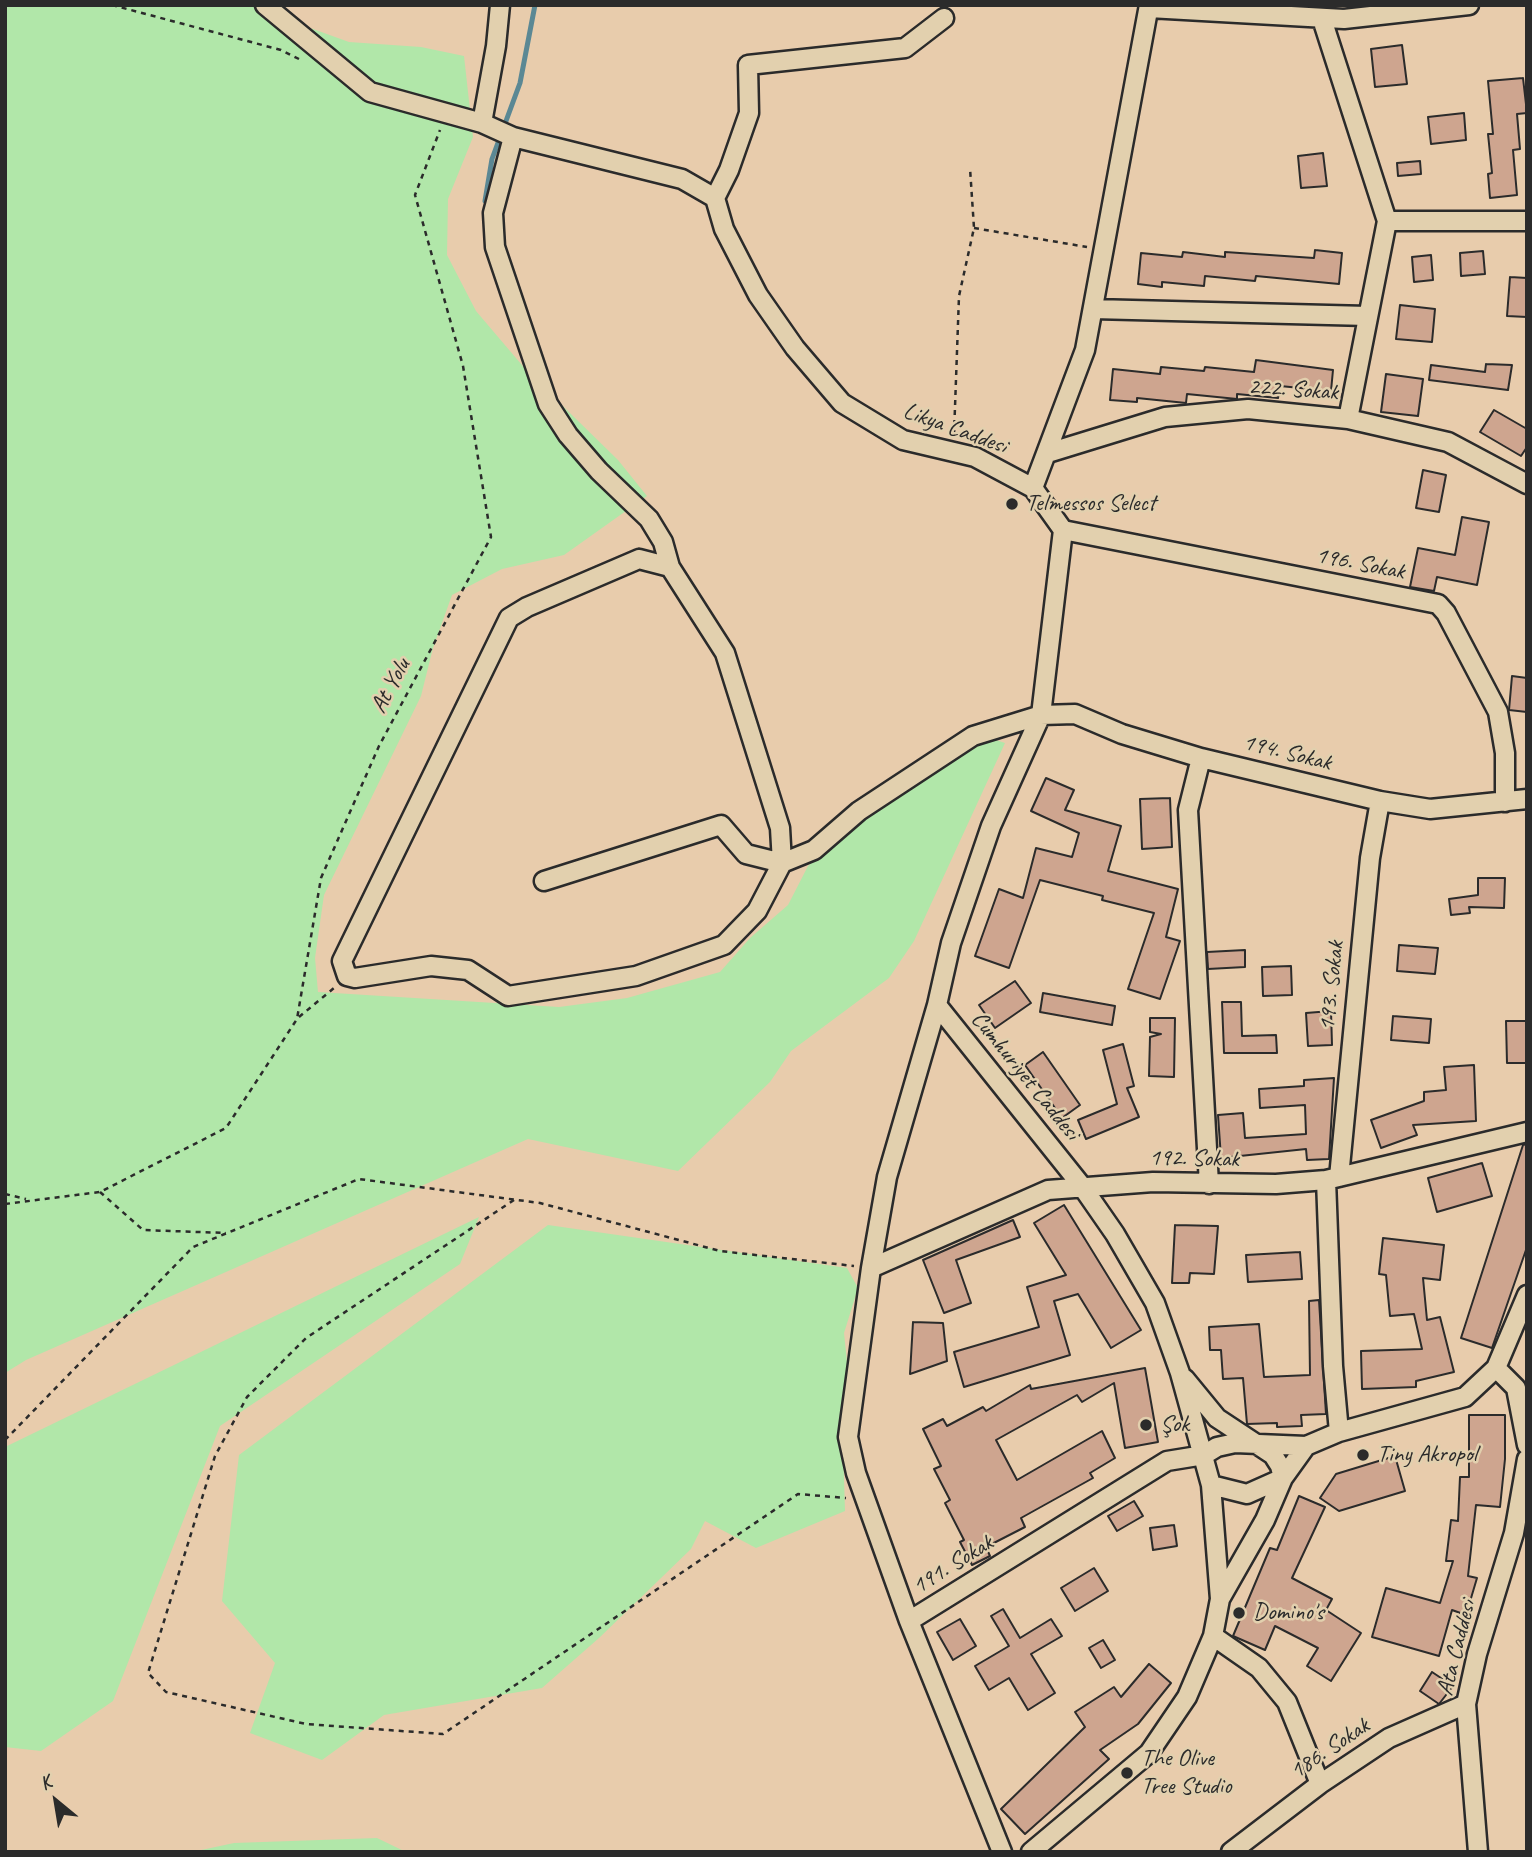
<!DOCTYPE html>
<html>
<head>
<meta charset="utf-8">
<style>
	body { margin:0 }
	#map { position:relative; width:1532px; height:1857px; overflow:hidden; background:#e8ccac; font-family:Caveat,sans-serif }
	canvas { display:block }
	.frame { position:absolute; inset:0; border:7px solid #2b2b2b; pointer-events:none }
	.north { position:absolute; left:21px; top:1766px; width:70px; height:70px; -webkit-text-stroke:5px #e2d0ae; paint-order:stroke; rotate:330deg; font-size:19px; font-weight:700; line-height:28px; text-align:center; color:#2b2b2b }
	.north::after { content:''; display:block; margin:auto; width:24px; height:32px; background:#2b2b2b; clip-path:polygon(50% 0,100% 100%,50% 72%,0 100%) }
</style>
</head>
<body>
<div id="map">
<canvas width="1532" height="1857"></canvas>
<div class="frame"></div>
<div class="north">K</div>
</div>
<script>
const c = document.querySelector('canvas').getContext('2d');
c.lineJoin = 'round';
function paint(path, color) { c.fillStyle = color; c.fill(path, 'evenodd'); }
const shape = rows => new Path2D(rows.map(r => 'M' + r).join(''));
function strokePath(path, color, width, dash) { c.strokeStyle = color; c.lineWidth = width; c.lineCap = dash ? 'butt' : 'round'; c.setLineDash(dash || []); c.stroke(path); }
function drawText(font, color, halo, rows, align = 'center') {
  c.font = font + ' Caveat,sans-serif'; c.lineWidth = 5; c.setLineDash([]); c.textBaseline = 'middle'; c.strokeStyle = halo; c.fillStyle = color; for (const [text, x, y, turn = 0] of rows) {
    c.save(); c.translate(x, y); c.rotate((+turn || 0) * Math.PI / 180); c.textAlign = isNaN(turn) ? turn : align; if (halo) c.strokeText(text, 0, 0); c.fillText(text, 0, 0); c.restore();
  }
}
paint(shape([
	[5,5,256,5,277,16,349,42,421,47,464,56,473,137,448,199,447,255,476,311,527,371,618,460,647,496,564,555,502,569,452,595,433,648,421,696,324,895,315,958,318,992,559,1007,627,998,720,972,750,938,788,905,808,866,849,825,990,738,1005,743,914,941,889,978,791,1051,770,1082,678,1171,528,1139,26,1360,5,1373],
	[479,1217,460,1264,220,1426,113,1701,41,1751,5,1747,5,1447],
	[548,1225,847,1268,858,1288,844,1333,849,1382,842,1411,845,1511,756,1548,705,1521,691,1549,599,1638,542,1688,384,1715,322,1760,250,1733,275,1663,222,1601,239,1455],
	[377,1838,406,1852,192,1852,234,1843]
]), '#b1e7a9');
strokePath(shape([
	[485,201,492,159,520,83,535,5]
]), '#5b8894', 5);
const building = shape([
	[1402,45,1407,84,1375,87,1371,49,1402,45],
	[1523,78,1527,113,1517,114,1520,149,1513,150,1517,195,1490,198,1488,174,1492,173,1488,134,1493,134,1488,81,1523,78],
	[1464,113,1466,140,1431,144,1428,117,1464,113],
	[1323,153,1327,186,1301,188,1298,156,1323,153],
	[1420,161,1421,174,1398,176,1397,163,1420,161],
	[1315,250,1342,253,1339,284,1256,276,1255,281,1205,276,1204,286,1162,282,1162,287,1138,284,1141,253,1182,257,1183,252,1225,257,1225,252,1314,258,1315,250],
	[1483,251,1485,274,1461,276,1460,253,1483,251],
	[1431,255,1433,280,1414,282,1412,257,1431,255],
	[1510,277,1527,278,1527,317,1507,316,1510,277],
	[1400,305,1435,309,1432,342,1396,339,1400,305],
	[1256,360,1333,370,1331,391,1280,386,1278,398,1237,394,1237,399,1187,394,1186,403,1137,398,1137,402,1110,400,1113,369,1160,374,1161,367,1204,371,1205,367,1254,372,1256,360],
	[1486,364,1512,365,1508,390,1429,380,1431,365,1485,372,1486,364],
	[1386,374,1423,379,1418,416,1381,412,1386,374],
	[1494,410,1527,429,1527,447,1521,456,1480,432,1494,410],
	[1423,470,1446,475,1439,512,1416,508,1423,470],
	[1462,517,1489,522,1477,585,1437,577,1434,591,1410,587,1418,548,1455,555,1462,517],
	[1512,676,1527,678,1527,712,1509,710,1512,676],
	[1046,778,1074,790,1065,810,1121,826,1108,871,1178,889,1166,937,1180,941,1160,999,1128,989,1154,913,1102,900,1103,896,1040,880,1009,968,975,956,999,889,1023,898,1036,848,1072,857,1079,833,1031,811,1046,778],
	[1170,798,1172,847,1142,849,1140,799,1170,798],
	[1478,878,1505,878,1504,908,1469,907,1470,913,1451,915,1449,899,1478,895,1478,878],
	[1399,945,1438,948,1435,974,1397,971,1399,945],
	[1245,950,1245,967,1208,969,1207,952,1245,950],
	[1291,966,1292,995,1263,996,1262,967,1291,966],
	[1015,981,1031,1003,995,1028,979,1005,1015,981],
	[1043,993,1115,1006,1112,1025,1040,1012,1043,993],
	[1222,1002,1241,1002,1242,1036,1276,1035,1277,1053,1224,1053,1222,1002],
	[1331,1011,1332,1045,1308,1046,1306,1013,1331,1011],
	[1393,1016,1431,1019,1429,1043,1391,1040,1393,1016],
	[1150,1018,1175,1018,1174,1077,1149,1076,1150,1037,1161,1034,1150,1032,1150,1018],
	[1506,1021,1527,1021,1527,1063,1507,1063,1506,1021],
	[1123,1044,1134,1086,1127,1088,1139,1117,1086,1139,1078,1120,1117,1104,1103,1050,1123,1044],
	[1043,1052,1080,1105,1062,1118,1025,1065,1043,1052],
	[1474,1065,1476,1121,1413,1125,1417,1135,1381,1148,1371,1120,1424,1101,1424,1092,1446,1090,1444,1067,1474,1065],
	[1334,1078,1329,1159,1307,1160,1306,1149,1221,1158,1218,1115,1243,1113,1245,1138,1306,1134,1305,1105,1260,1108,1259,1089,1304,1086,1304,1080,1334,1078],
	[1527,1144,1527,1247,1492,1348,1461,1338,1523,1145,1527,1144],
	[1482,1163,1492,1196,1437,1212,1428,1178,1482,1163],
	[1064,1205,1141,1330,1111,1348,1078,1294,1054,1301,1070,1355,964,1387,954,1352,1039,1327,1027,1287,1066,1275,1034,1223,1064,1205],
	[1013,1220,1020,1237,956,1260,971,1303,944,1313,923,1260,1013,1220],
	[1175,1225,1218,1226,1214,1274,1190,1273,1189,1283,1172,1283,1175,1225],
	[1383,1238,1444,1245,1440,1280,1423,1278,1427,1320,1440,1317,1454,1372,1416,1381,1416,1387,1362,1389,1361,1351,1422,1349,1414,1314,1390,1316,1386,1275,1379,1274,1383,1238],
	[1300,1252,1302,1279,1248,1282,1246,1255,1300,1252],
	[1319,1300,1326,1414,1301,1415,1302,1426,1277,1427,1277,1423,1247,1424,1243,1378,1223,1379,1221,1350,1210,1350,1209,1327,1259,1324,1264,1377,1310,1375,1309,1301,1319,1300],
	[913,1322,943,1323,947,1361,910,1374,913,1322],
	[1145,1368,1158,1442,1125,1448,1114,1383,1082,1402,1077,1395,996,1440,1017,1480,1102,1431,1115,1458,1090,1473,1093,1478,1021,1518,1025,1527,986,1547,990,1556,972,1565,960,1542,964,1540,945,1503,950,1500,934,1469,941,1466,923,1429,943,1419,947,1426,983,1407,986,1411,1030,1385,1031,1389,1145,1368],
	[1469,1415,1505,1415,1505,1459,1500,1507,1476,1505,1468,1576,1477,1578,1466,1615,1452,1610,1439,1656,1372,1637,1386,1588,1440,1603,1453,1561,1446,1561,1451,1520,1458,1521,1460,1477,1469,1477,1469,1415],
	[1395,1456,1405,1491,1339,1511,1320,1498,1336,1474,1395,1456],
	[1299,1496,1325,1507,1292,1578,1332,1599,1326,1610,1361,1633,1331,1681,1307,1666,1318,1648,1275,1626,1265,1650,1233,1636,1270,1548,1277,1550,1299,1496],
	[1134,1501,1143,1516,1117,1531,1108,1516,1134,1501],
	[1174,1525,1177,1546,1153,1550,1150,1528,1174,1525],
	[1094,1568,1108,1591,1075,1611,1061,1588,1094,1568],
	[1003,1609,1020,1638,1051,1619,1062,1636,1031,1654,1055,1693,1028,1710,1009,1678,989,1690,975,1666,1009,1646,991,1616,1003,1609],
	[960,1619,976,1646,953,1660,937,1632,960,1619],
	[1103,1640,1115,1660,1101,1668,1089,1648,1103,1640],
	[1149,1664,1171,1683,1138,1724,1100,1750,1109,1759,1025,1834,1001,1809,1085,1727,1075,1712,1114,1687,1121,1697,1149,1664],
	[1432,1672,1453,1686,1439,1704,1420,1691,1432,1672]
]);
paint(building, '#cea58f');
strokePath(building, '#2b2b2b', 2);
const minor = shape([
	[265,5,370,92,482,123],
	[500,5,496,46,482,123,513,137,682,179,715,198],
	[1149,8,1344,19,1469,5],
	[944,18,905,48,748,65,749,113,729,170,715,198,724,229,758,295,795,348,842,403,903,440,975,457,1033,488,1063,530,1041,715,991,826,951,943,937,1005,1081,1185,1115,1234,1155,1303,1180,1373,1211,1485,1220,1599,1213,1636,1187,1697,1149,1753,1031,1852],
	[1322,19,1387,221,1348,419],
	[513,137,493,213,495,247,548,404,568,435,599,471,649,519,663,542,670,567],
	[1387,221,1527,221],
	[1093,309,1368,316],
	[1048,453,1165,417,1248,409,1348,419,1448,442,1527,484],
	[1033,488,1085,350,1149,5],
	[1063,530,1438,604,1446,613,1498,712,1505,753,1505,802],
	[639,559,670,567,725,653,780,828,782,863,757,911,724,945,636,976,508,996,468,970,431,966,355,978,347,976,342,961,509,618,527,607,639,559],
	[1201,758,1188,810,1209,1184],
	[544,881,721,825,746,854,782,863,814,850,859,811,973,736,1041,715,1075,714,1122,734,1201,758,1380,801,1430,809,1527,799],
	[1339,1177,1370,858,1380,801],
	[1326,1180,1333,1366,1339,1432],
	[871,1268,1048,1190,1153,1182,1276,1184,1326,1180,1527,1132],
	[1496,1368,1516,1388,1527,1445],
	[1185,1379,1217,1418,1273,1455,1280,1466,1283,1478],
	[1211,1485,1247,1494,1283,1478],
	[1220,1599,1265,1520,1283,1478,1306,1446],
	[909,1621,856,1473,848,1437,871,1268,887,1177,937,1005],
	[1213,1636,1259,1668,1287,1702,1320,1784],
	[1002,1852,909,1621,1167,1461,1204,1455,1217,1447,1235,1443,1306,1446,1339,1432,1465,1397,1496,1368,1527,1295],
	[1231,1852,1320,1784,1389,1738,1466,1704],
	[1478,1852,1466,1704,1477,1654,1514,1533,1527,1459]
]);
strokePath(minor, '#2b2b2b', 23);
strokePath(shape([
	[112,5,281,50,303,61],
	[974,228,1087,247],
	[954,435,959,296,974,228,970,168],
	[299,1017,334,988],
	[100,1192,143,1230,226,1233],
	[5,1194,26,1199],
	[514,1200,306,1338,247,1397,215,1456,148,1673,166,1692,306,1724,443,1734,798,1494,846,1498],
	[5,1204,100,1192,226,1128,297,1019,321,878,379,746,491,537,463,366,415,195,440,130],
	[5,1440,193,1247,359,1179,540,1203,720,1251,854,1266]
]), '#2b2b2b', 2.5, [5, 5]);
strokePath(minor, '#e2d0ae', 18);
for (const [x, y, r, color] of [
	[1012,504,7,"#2b2b2b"],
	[1146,1425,7,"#2b2b2b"],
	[1363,1455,7,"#2b2b2b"],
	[1239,1613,7,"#2b2b2b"],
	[1127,1773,7,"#2b2b2b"]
]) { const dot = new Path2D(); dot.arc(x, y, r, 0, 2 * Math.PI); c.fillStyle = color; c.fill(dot); strokePath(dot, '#e2d0ae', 2.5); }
drawText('24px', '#2b2b2b', '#e2d0ae', [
	["222. Sokak",1293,390,4],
	["Likya Caddesi",955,429,20],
	["196. Sokak",1360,564,11],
	["At Yolu",391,686,-62],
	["194. Sokak",1287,753,14],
	["193. Sokak",1332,986,-84],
	["Cumhuriyet Caddesi",1025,1076,51],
	["192. Sokak",1194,1159,1],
	["191. Sokak",953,1565,-32],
	["Ata Caddesi",1457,1648,-76],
	["186. Sokak",1330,1749,-34]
]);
drawText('24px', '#2b2b2b', '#e2d0ae', [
	["Telmessos Select",1026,504],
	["Şok",1160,1425],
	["Tiny Akropol",1377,1455],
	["Domino's",1253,1613],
	["The Olive",1141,1759],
	["Tree Studio",1141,1787]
], 'left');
</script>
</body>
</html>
